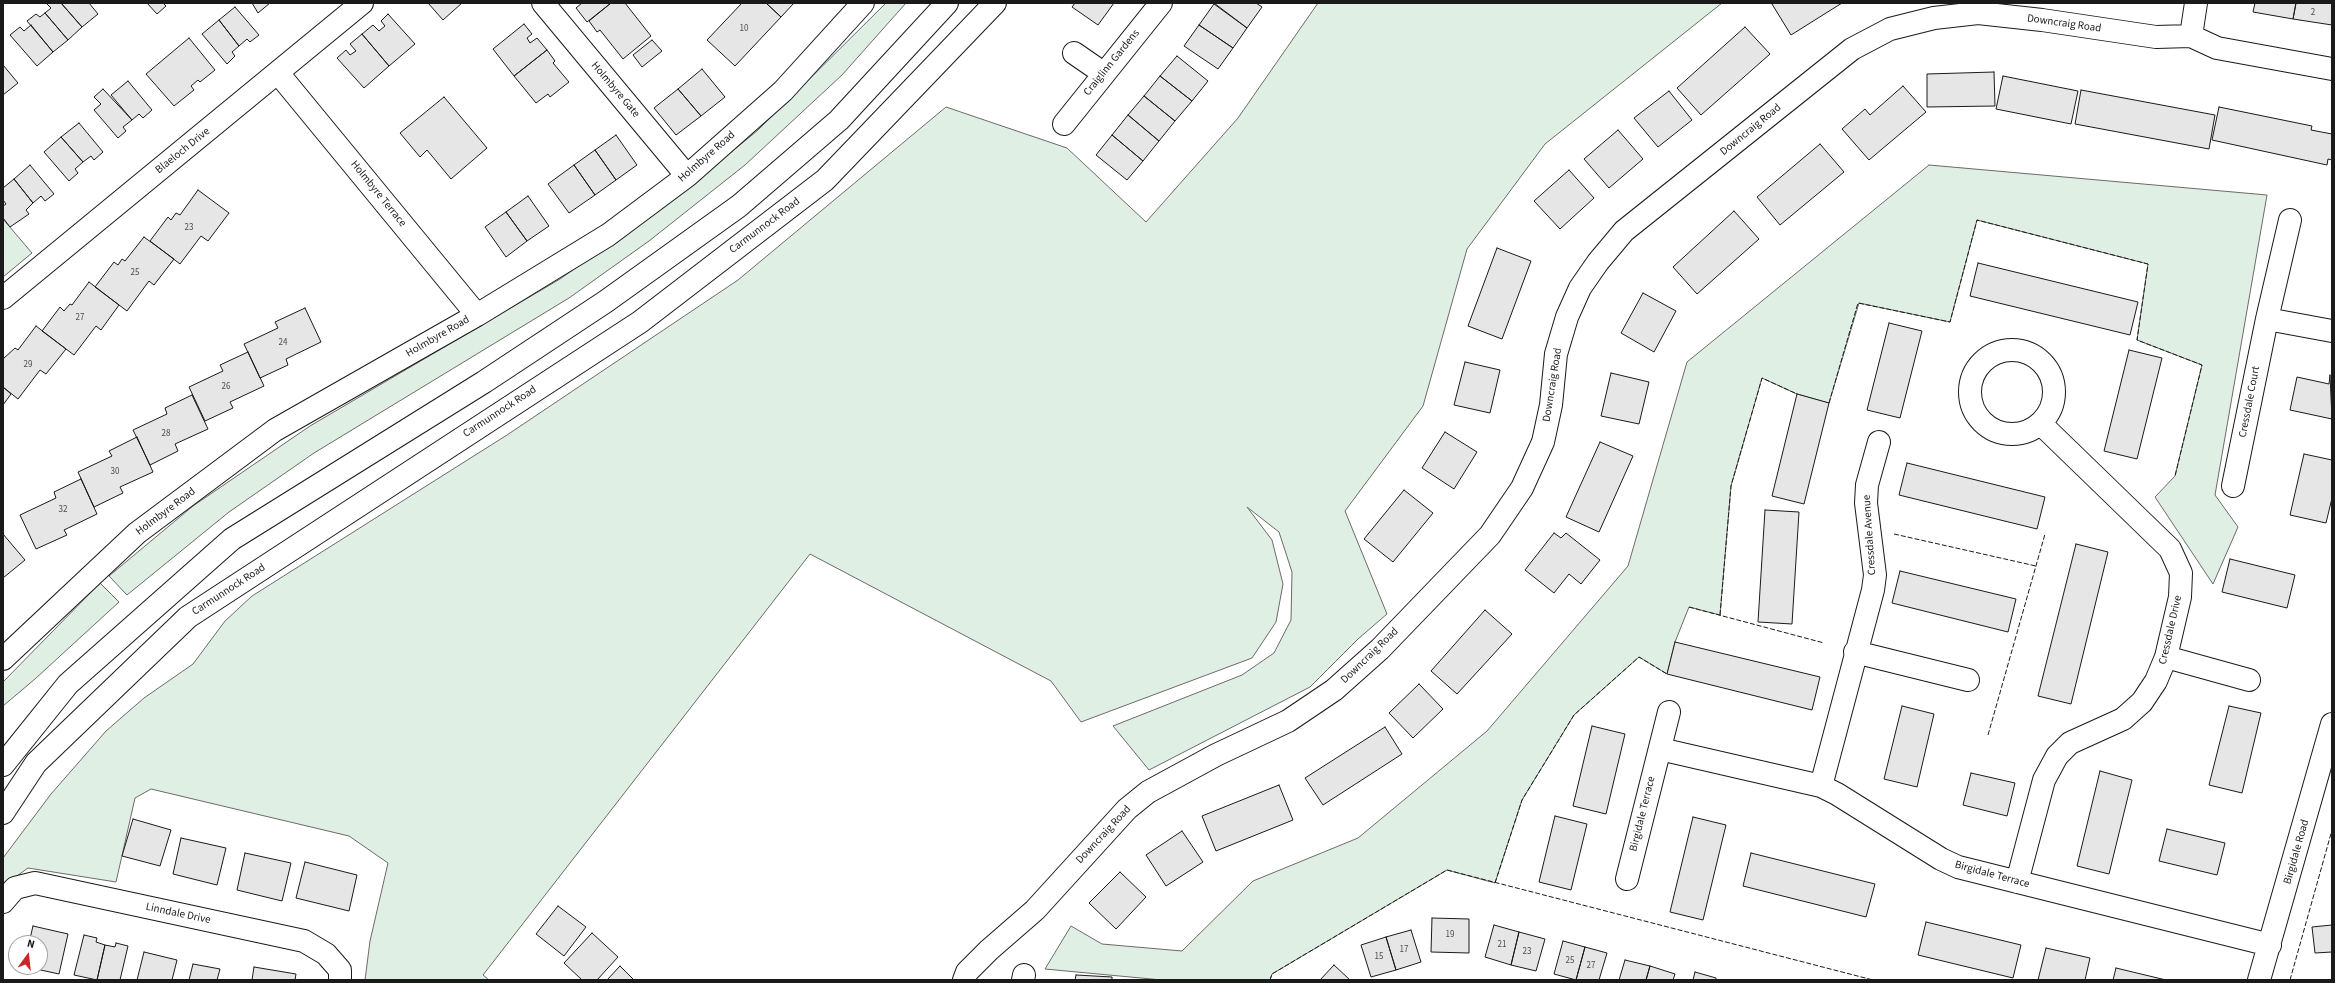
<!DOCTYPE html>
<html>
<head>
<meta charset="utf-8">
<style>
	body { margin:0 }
	#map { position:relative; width:2335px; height:983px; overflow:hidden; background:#fff; font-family:"Source Sans 3",sans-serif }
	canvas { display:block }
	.frame { position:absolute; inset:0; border:4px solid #1a1a1a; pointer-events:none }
	.north { position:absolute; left:8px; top:935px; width:40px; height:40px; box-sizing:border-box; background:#fff; border:1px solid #a3a3a3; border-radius:50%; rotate:15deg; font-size:11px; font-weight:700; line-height:16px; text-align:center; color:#1a1a1a }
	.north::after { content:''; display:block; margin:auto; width:14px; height:18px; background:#c62828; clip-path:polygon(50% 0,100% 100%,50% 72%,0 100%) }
</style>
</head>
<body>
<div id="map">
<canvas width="2335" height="983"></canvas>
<div class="frame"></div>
<div class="north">N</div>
</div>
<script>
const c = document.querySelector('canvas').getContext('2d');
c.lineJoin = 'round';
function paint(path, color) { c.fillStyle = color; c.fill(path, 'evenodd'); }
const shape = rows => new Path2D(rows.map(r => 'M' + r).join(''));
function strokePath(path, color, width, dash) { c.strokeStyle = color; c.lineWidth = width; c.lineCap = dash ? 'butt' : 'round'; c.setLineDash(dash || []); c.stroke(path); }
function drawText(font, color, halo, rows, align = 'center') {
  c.font = font + ' "Source Sans 3",sans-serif'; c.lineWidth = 3; c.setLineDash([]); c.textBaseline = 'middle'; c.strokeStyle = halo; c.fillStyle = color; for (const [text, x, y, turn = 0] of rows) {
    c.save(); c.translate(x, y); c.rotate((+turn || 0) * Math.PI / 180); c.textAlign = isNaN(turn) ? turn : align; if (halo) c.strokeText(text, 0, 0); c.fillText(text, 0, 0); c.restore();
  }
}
const green = shape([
	[886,3,906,3,842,75,745,165,649,241,569,298,314,453,229,512,127,595,109,576,193,506,310,426,560,279,672,200,757,131,886,3],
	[1318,3,1722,3,1545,144,1467,249,1423,406,1345,511,1387,614,1358,639,1310,687,1149,770,1113,726,1242,675,1274,653,1291,620,1292,572,1279,532,1247,507,1272,540,1283,584,1276,622,1252,658,1081,722,1051,681,810,554,483,975,489,980,365,980,370,941,388,863,349,836,151,789,135,798,116,882,28,868,3,886,3,858,51,794,106,731,144,698,193,664,225,621,252,596,507,435,738,280,946,107,1067,148,1146,222,1238,118,1318,3],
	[1929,165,2267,195,2215,495,2238,527,2213,584,2155,497,2175,476,2202,365,2137,340,2148,264,1977,220,1950,322,1859,303,1829,403,1797,394,1762,378,1731,486,1720,615,1689,607,1675,642,1667,674,1639,657,1574,715,1522,800,1495,883,1447,870,1272,974,1270,980,1162,980,1045,969,1071,926,1102,944,1182,951,1253,881,1358,838,1487,731,1628,566,1687,362,1929,165],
	[3,219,32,253,3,277,3,219],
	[100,583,119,602,35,679,3,706,3,682,100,583]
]);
paint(green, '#e0efe3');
strokePath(green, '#6a6a6a', 1);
const building = shape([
	[49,3,61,3,82,27,68,40,45,13,51,8,47,4,49,3],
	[61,3,89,3,98,14,82,27,61,3],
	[147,3,163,3,166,6,157,14,147,3],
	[252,3,270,3,258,13,252,3],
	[428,3,462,3,443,20,428,3],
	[582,3,611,3,587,22,576,8,582,3],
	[611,3,625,3,651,36,623,59,600,30,597,32,589,21,611,3],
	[742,3,766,3,781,17,735,66,707,40,742,3],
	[766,3,794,3,781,17,766,3],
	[1075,3,1114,3,1098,25,1072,7,1075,3],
	[1214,3,1256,3,1262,7,1247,28,1214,3],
	[1774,3,1842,3,1791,35,1772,4,1774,3],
	[2255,3,2296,3,2293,19,2253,12,2255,3],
	[2296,3,2332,3,2332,25,2293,19,2296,3],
	[1214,4,1247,28,1233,48,1199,25,1214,4],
	[235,7,259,35,250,42,247,39,239,46,219,20,235,7],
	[45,13,68,40,53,52,27,21,36,14,40,17,45,13],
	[388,14,415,44,389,66,362,34,373,25,379,31,385,26,381,21,388,14],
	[219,20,239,46,232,52,235,56,227,64,202,34,219,20],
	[524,24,532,34,527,38,530,43,537,38,547,50,514,76,493,49,524,24],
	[31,25,53,52,37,66,10,35,20,27,24,31,31,25],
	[1199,25,1233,48,1218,69,1184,46,1199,25],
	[1745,27,1770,54,1701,115,1677,88,1745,27],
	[362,34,389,66,364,88,337,58,346,50,350,55,356,51,350,44,362,34],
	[189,38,215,70,200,82,198,80,191,86,194,90,174,106,146,74,189,38],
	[652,40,662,51,642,67,633,55,652,40],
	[547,50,555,61,553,63,569,82,550,97,548,94,536,103,514,76,547,50],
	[1177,56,1208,81,1192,101,1160,76,1177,56],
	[3,65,18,83,3,95,3,65],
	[702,69,725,97,701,116,678,89,702,69],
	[1994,72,1995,106,1927,107,1927,74,1994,72],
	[1160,76,1192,101,1175,121,1144,96,1160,76],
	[2003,76,2078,91,2071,124,1996,109,2003,76],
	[128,81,152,110,143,118,139,114,132,120,111,95,128,81],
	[1903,86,1926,112,1869,160,1842,129,1865,109,1870,115,1903,86],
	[103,89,132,120,123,127,126,131,118,138,94,110,101,104,94,97,103,89],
	[678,89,701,116,676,135,654,108,678,89],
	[2081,90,2215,115,2209,149,2075,124,2081,90],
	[1669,91,1692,120,1658,147,1634,118,1669,91],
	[1144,96,1175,121,1159,141,1128,115,1144,96],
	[444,97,487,148,451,179,427,150,420,157,400,133,444,97],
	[2219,107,2312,126,2311,130,2332,134,2332,160,2328,159,2327,165,2212,140,2219,107],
	[1128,115,1159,141,1143,161,1112,135,1128,115],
	[79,123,103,152,94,160,91,156,83,162,61,137,79,123],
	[1618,130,1643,159,1609,188,1584,159,1618,130],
	[616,135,637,165,616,180,595,150,616,135],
	[1112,135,1143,161,1127,180,1096,155,1112,135],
	[61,137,83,162,75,169,78,173,69,181,44,152,61,137],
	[1820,144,1844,172,1780,225,1757,197,1820,144],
	[595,150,616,180,595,195,574,165,595,150],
	[30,165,54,194,45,201,41,196,33,203,14,179,30,165],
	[574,165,595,195,569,213,548,184,574,165],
	[1569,170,1594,198,1560,229,1534,201,1569,170],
	[14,179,33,203,26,210,29,214,10,227,3,218,3,206,6,204,3,200,3,188,14,179],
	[198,190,229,213,208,241,201,236,180,264,150,241,168,217,171,220,176,213,180,215,198,190],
	[528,196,549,226,527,241,506,212,528,196],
	[1734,211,1759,239,1697,294,1673,267,1734,211],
	[506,212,527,241,506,257,485,227,506,212],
	[144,237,174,259,154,285,149,281,127,311,95,287,114,262,118,265,122,259,125,261,144,237],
	[1497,248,1531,261,1502,339,1468,326,1497,248],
	[1978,263,2138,302,2130,335,1970,296,1978,263],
	[89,282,119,305,101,330,96,326,74,355,42,331,60,307,64,311,70,304,72,305,89,282],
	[1643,293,1676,311,1654,352,1621,333,1643,293],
	[305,308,321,342,286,359,288,365,260,378,244,344,278,328,275,322,305,308],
	[1889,323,1922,331,1900,418,1867,410,1889,323],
	[36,326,66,349,46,374,40,370,18,399,3,387,3,359,15,348,18,350,36,326],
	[2129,350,2162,358,2137,459,2104,451,2129,350],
	[248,352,264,386,230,402,233,408,205,421,189,387,223,371,220,365,248,352],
	[1465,362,1500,370,1490,413,1454,405,1465,362],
	[1611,373,1649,382,1639,424,1601,416,1611,373],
	[2330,375,2332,419,2290,410,2297,377,2329,384,2330,375],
	[3,387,11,394,3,405,3,387],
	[1797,394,1829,403,1804,504,1772,496,1797,394],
	[192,395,208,429,175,444,178,451,150,465,133,430,167,414,165,408,192,395],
	[1445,432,1477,452,1454,489,1422,468,1445,432],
	[137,437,153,472,120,487,123,493,94,507,78,472,112,456,109,451,137,437],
	[1600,442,1633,456,1599,532,1566,517,1600,442],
	[2304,454,2332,460,2332,498,2326,523,2290,515,2304,454],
	[1907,463,2045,497,2037,529,1899,495,1907,463],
	[81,479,97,514,64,530,67,535,36,549,20,515,56,498,54,492,81,479],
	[1404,490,1433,513,1393,562,1364,539,1404,490],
	[1765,510,1799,512,1792,624,1758,622,1765,510],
	[1554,533,1561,538,1566,533,1600,560,1581,584,1569,574,1554,593,1525,570,1554,533],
	[3,534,25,560,3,578,3,534],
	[2076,544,2108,552,2071,704,2038,696,2076,544],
	[2230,559,2295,575,2287,608,2222,592,2230,559],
	[1900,571,2016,599,2008,632,1892,603,1900,571],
	[1485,610,1512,634,1457,694,1431,671,1485,610],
	[1675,642,1820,677,1812,710,1667,674,1675,642],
	[1419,684,1443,709,1413,738,1389,713,1419,684],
	[1902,706,1934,714,1917,787,1884,779,1902,706],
	[2229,706,2261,713,2242,793,2209,785,2229,706],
	[1592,726,1625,734,1606,814,1573,806,1592,726],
	[1385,727,1402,754,1323,805,1305,778,1385,727],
	[2100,771,2132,780,2109,874,2077,866,2100,771],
	[1971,773,2015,783,2007,816,1963,805,1971,773],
	[1279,785,1293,820,1216,851,1202,816,1279,785],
	[1555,816,1587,824,1571,890,1539,882,1555,816],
	[1693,817,1726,825,1703,920,1670,912,1693,817],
	[133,819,171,830,160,866,122,856,133,819],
	[2167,829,2225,843,2217,875,2159,861,2167,829],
	[1182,831,1203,862,1166,886,1146,855,1182,831],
	[181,838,226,848,217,885,173,874,181,838],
	[245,853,291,863,282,901,237,890,245,853],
	[1751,853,1875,884,1866,917,1743,886,1751,853],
	[305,862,357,875,349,911,296,898,305,862],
	[1120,872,1146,897,1116,929,1089,903,1120,872],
	[558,906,586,927,564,956,536,934,558,906],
	[1432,918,1469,919,1469,953,1431,952,1432,918],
	[1926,922,2021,945,2013,978,1918,955,1926,922],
	[1494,925,1519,932,1511,965,1485,957,1494,925],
	[2332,925,2332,952,2315,953,2312,927,2332,925],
	[33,926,68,934,59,974,27,967,40,967,40,943,29,943,33,926],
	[1411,930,1421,962,1396,970,1386,937,1411,930],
	[1519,932,1545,939,1536,971,1511,965,1519,932],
	[592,933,618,957,597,980,582,980,564,963,592,933],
	[84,935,97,938,96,942,105,945,97,980,74,975,84,935],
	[1386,937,1396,970,1371,977,1361,945,1386,937],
	[1563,941,1585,947,1576,980,1554,974,1563,941],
	[116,943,128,946,120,980,97,980,105,945,115,947,116,943],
	[1585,947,1607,953,1599,980,1576,980,1585,947],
	[2046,948,2090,958,2085,980,2038,980,2046,948],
	[144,952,177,960,172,980,137,980,144,952],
	[1625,960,1650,966,1646,980,1619,980,1625,960],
	[193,964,220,969,217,980,189,980,193,964],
	[1334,965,1350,980,1320,980,1334,965],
	[620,966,634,980,607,980,620,966],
	[1650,966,1675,974,1673,980,1646,980,1650,966],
	[254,967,296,974,295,980,252,980,254,967],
	[2116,968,2166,980,2113,980,2116,968],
	[1695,972,1716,978,1716,980,1693,980,1695,972],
	[1076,975,1112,977,1112,980,1075,980,1076,975]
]);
paint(building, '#e6e6e6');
strokePath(building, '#1a1a1a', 1);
const street = shape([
	[543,3,687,176],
	[2191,36,2196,3],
	[1074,53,1103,73],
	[278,73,477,315],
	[1064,124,1161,3],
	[3,298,362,3],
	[2267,319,2332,331],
	'1970 392a42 42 0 1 1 84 0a42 42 0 1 1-84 0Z',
	[2233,486,2267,319,2290,220],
	[1855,652,1968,680],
	[2166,657,2249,680],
	[3,659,137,533,275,430,477,315,608,235,687,176,783,91,863,3],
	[1660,749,1821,786,1837,794,1941,859,1958,867,2270,945],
	[1821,786,1873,590,1875,575,1866,503,1867,485,1879,442],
	[1627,879,1669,712],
	[2017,882,2044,780,2057,756,2070,743,2123,719,2142,702,2156,681,2166,657,2180,597,2181,573,2170,549,2041,424],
	[3,902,15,888,35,883,304,941,326,954,340,970,340,980],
	[964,980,967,972,989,950,1035,910,1127,809,1148,792,1216,755,1288,721,1334,690,1380,649,1490,535,1522,488,1543,442,1551,405,1556,354,1567,317,1580,288,1598,262,1624,231,1852,49,1890,29,1934,18,1978,13,2042,20,2156,37,2191,36,2217,48,2332,69],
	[1023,980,1024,975],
	[2259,980,2332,724]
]);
const secondary = shape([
	[3,765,68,684,232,539,484,382,605,302,739,206,839,120,947,3],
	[3,813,36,763,188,617,640,322,825,180,995,3]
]);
strokePath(street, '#1a1a1a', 24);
strokePath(secondary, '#1a1a1a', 24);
strokePath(street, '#fff', 22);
strokePath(secondary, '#fff', 22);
strokePath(shape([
	[1829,403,1858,303,1950,322,1977,220,2148,264,2137,340,2202,365,2175,476],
	[1894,534,2036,566],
	[1689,607,1824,643],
	[1720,615,1731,486,1762,378,1797,394],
	[1988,735,2045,534],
	[1495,883,1522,800,1574,715,1639,657,1667,674],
	[1270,980,1272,974,1447,870,1873,980],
	[2290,980,2332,830]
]), '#1a1a1a', 1, [5, 2]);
drawText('9px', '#4d4d4d', null, [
	["2",2313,13],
	["10",744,29],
	["23",189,228],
	["25",135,273],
	["27",80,318],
	["24",283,343],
	["29",28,365],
	["26",226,387],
	["28",166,434],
	["30",115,472],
	["32",63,510],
	["19",1450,935],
	["21",1502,945],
	["17",1404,950],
	["23",1527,952],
	["15",1379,957],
	["25",1570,961],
	["27",1591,966]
]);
drawText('11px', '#1a1a1a', '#fff', [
	["Downcraig Road",2064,24,8],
	["Craiglinn Gardens",1112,63,-51],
	["Holmbyre Gate",615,90,50],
	["Downcraig Road",1751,130,-39],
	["Blaeloch Drive",183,151,-39],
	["Holmbyre Road",707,157,-41],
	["Holmbyre Terrace",378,194,51],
	["Carmunnock Road",765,226,-37],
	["Holmbyre Road",438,337,-30],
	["Downcraig Road",1553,385,-81],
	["Cressdale Court",2250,402,-79],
	["Carmunnock Road",500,412,-33],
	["Holmbyre Road",166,512,-37],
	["Cressdale Avenue",1870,535,-94],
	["Carmunnock Road",229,590,-33],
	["Cressdale Drive",2171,630,-77],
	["Downcraig Road",1370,656,-44],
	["Birgidale Terrace",1643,814,-76],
	["Downcraig Road",1104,835,-47],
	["Birgidale Road",2297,852,-74],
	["Birgidale Terrace",1992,875,15],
	["Linndale Drive",178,914,12]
]);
</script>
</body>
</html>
